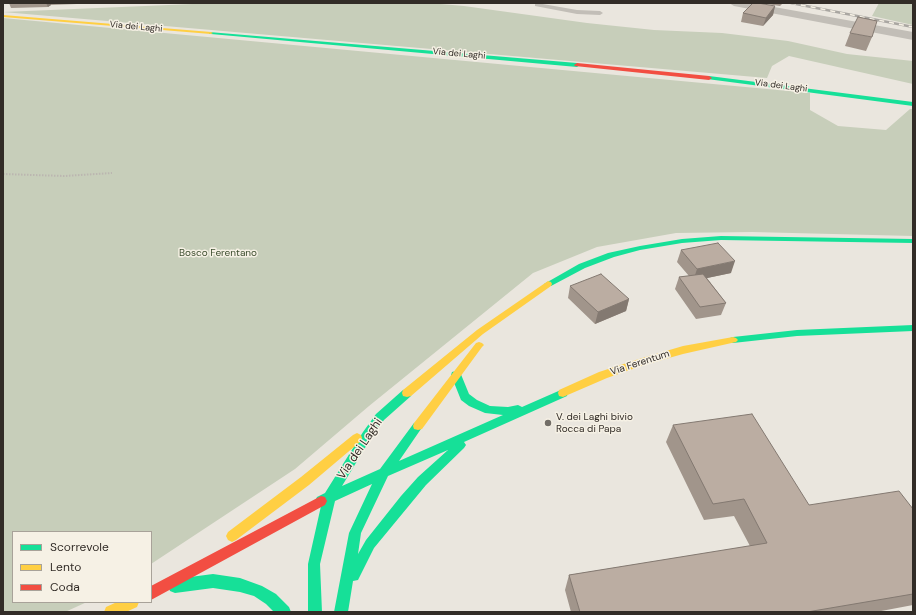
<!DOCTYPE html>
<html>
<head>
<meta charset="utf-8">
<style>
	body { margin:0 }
	#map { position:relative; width:916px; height:615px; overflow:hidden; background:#eae6de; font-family:"DM Sans",sans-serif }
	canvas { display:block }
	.frame { position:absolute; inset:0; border:4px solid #322c27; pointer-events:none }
	.legend { position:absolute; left:12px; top:531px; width:140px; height:72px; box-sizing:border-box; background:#f6f1e5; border:1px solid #a8a299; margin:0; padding:5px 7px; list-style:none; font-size:12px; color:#322c27 }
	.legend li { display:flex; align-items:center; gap:8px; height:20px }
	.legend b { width:20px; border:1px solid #a8a299 }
</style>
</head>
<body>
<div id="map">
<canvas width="916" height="615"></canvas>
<div class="frame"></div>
<ul class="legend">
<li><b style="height:5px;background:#16e098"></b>Scorrevole</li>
<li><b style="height:5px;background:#ffcf43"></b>Lento</li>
<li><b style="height:5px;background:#f24e42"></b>Coda</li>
</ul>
</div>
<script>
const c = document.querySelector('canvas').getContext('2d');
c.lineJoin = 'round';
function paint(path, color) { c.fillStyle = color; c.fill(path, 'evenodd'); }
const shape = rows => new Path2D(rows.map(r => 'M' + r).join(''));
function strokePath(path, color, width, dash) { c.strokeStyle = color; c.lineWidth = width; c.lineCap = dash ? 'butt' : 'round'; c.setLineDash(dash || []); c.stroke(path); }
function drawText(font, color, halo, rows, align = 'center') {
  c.font = font + ' "DM Sans",sans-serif'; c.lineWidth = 3; c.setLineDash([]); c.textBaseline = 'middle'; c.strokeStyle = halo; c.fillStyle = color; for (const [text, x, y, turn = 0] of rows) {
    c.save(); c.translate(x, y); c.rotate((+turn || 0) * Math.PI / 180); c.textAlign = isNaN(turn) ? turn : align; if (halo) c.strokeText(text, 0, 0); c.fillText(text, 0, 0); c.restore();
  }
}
paint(shape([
	[216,3,429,3,464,6,587,23,654,30,722,33,788,41,847,54,913,61,913,84,789,56,772,66,767,78,3,12],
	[879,3,913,3,913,25,872,16],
	[3,18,810,93,810,110,838,126,886,130,910,109,913,109,913,236,752,232,676,233,597,247,533,273,369,406,295,469,151,564,151,532,13,532,13,602,87,602,65,612,3,612]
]), '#c7ceba');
strokePath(shape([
	[3,174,64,176,112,173]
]), '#bbb6b0', 2, [1.5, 1.5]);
paint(shape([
	[537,3,577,10,600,11,603,13,600,15,577,14,535,6,535,4,537,3]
]), '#c2beb7');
paint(shape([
	[729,3,752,3,913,32,913,40,734,6,729,3]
]), '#c2beb7');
paint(shape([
	[209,32,577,63,580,65,577,67,211,34,209,34,209,32],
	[709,76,913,102,913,106,707,79,706,78,709,76],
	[721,236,913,239,913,243,721,240,682,243,640,250,614,257,585,268,551,286,545,286,544,284,579,264,608,253,640,246,682,239,721,236],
	[913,325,913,331,797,336,733,343,730,342,728,340,730,338,733,337,797,330,913,325],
	[456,371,460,372,469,394,477,400,490,406,508,407,518,405,522,407,563,389,567,390,568,393,567,396,464,442,466,445,464,448,426,485,374,548,358,580,353,581,348,612,334,612,349,533,372,484,335,501,320,564,322,612,308,612,308,564,321,506,317,505,315,501,317,497,325,493,363,432,376,414,403,390,407,389,411,390,412,393,411,396,384,420,371,438,342,486,380,469,414,423,418,422,422,423,423,426,399,461,503,415,485,413,469,406,461,400,451,375,452,372,456,371],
	[448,450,418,477,401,496,366,540,358,554,361,533,388,476,448,450],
	[213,574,240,578,262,586,276,594,289,607,291,612,274,612,266,604,254,596,240,592,213,588,175,593,170,591,168,586,170,581,175,579,213,574]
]), '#16e098');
paint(shape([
	[3,15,211,32,213,33,211,34,3,17,3,15],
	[548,281,551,282,552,284,551,286,483,334,411,396,407,397,403,396,402,393,403,390,477,330,548,281],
	[733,337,736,338,738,340,736,342,683,354,644,365,607,378,563,397,559,396,558,393,559,390,599,372,639,359,683,346,733,337],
	[479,342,482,343,484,345,482,347,422,429,418,430,414,429,413,426,414,423,476,343,479,342],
	[357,433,361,435,362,438,361,441,309,485,236,540,232,542,228,540,226,536,228,532,301,477,353,435,357,433],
	[117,602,139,602,137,607,126,612,104,612,106,607,117,602]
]), '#ffcf43');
paint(shape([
	[577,63,709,76,712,78,709,80,575,66,574,65,577,63],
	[321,496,325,497,327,501,325,505,151,600,151,586,321,496]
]), '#f24e42');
const rail = shape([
	[791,3,913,27]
]);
strokePath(rail, '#aaa7a2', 2.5);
strokePath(rail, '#f6f1e5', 1.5, [5]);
paint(shape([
	[9,3,103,3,51,5,48,7,11,8],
	[760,3,783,3,780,6],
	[775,6,773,15,763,26,741,22,743,13],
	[850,33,872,37,866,51,845,46],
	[681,250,731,273,707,278,726,303,721,315,696,319,675,289,679,277,689,276,677,262],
	[570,286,629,299,626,311,595,324,568,298],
	[673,425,809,505,913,509,913,605,876,612,571,612,565,590,569,575,750,546,734,516,704,520,666,442]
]), '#a1958b');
paint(shape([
	[46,3,51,3,51,5,48,7],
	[775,6,773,15,763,26,766,18],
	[735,261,731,273,693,281,697,269],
	[629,299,626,311,595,324,598,312]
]), '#837971');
const building = shape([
	[753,3,758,3,775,6,766,18,743,13,753,3],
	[858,17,877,21,872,37,850,33,858,17],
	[718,243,735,261,697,269,681,250,718,243],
	[601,274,629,299,598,312,570,286,601,274],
	[703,274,726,303,700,307,679,277,703,274],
	[752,414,809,505,899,491,913,509,913,594,807,612,580,612,569,575,767,543,744,499,713,504,673,425,752,414]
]);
paint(building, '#bbada2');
strokePath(building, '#837971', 1);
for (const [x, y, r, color] of [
	[548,423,4,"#726d67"]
]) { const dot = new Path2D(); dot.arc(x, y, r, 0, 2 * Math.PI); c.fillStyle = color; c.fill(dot); strokePath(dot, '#f6f1e5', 1.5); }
drawText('9px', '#322c27', '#f6f1e5', [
	["Via dei Laghi",136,27,5],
	["Via dei Laghi",459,54,5],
	["Via dei Laghi",781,86,7]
]);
drawText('10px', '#3c4d2e', '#f6f1e5', [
	["Bosco Ferentano",218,253]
]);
drawText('10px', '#322c27', '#f6f1e5', [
	["Via Ferentum",640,363,-18]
]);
drawText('10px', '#322c27', '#f6f1e5', [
	["V. dei Laghi bivio",556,417],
	["Rocca di Papa",556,429]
], 'left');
drawText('12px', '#322c27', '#f6f1e5', [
	["Via dei Laghi",360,449,-56]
]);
</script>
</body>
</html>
